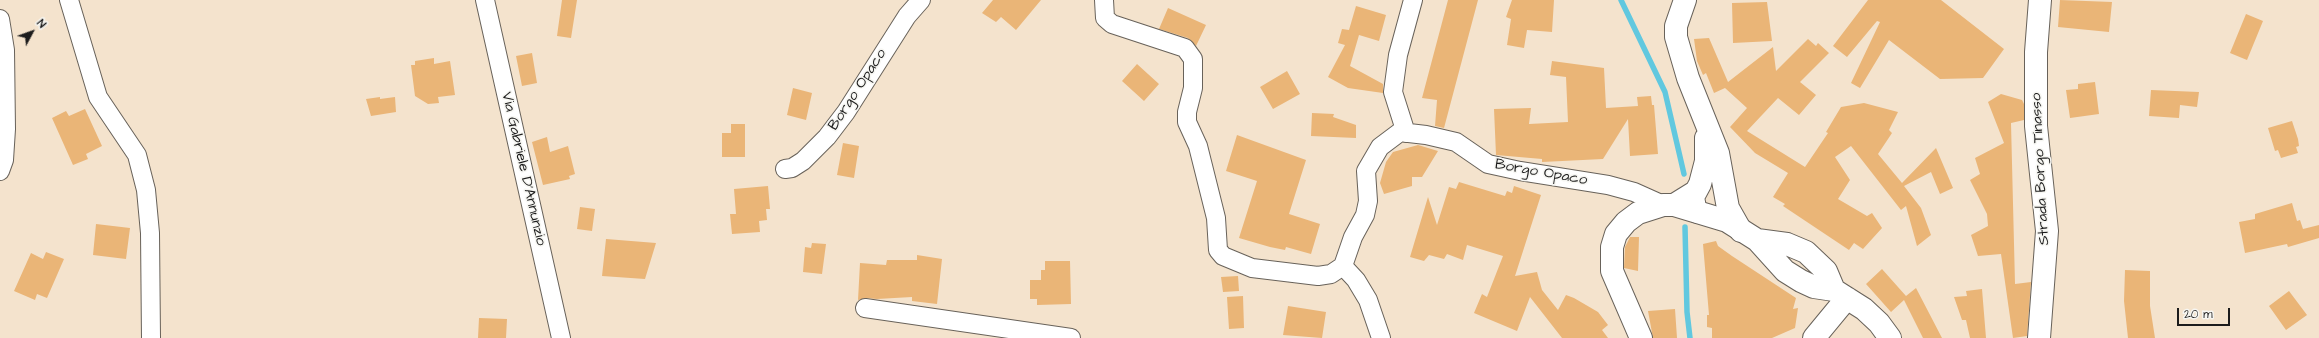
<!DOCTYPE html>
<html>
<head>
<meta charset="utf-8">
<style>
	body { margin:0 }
	#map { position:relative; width:2319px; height:338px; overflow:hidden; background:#f4e3cd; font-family:"Architects Daughter",sans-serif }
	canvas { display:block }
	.north { position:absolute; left:12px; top:12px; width:40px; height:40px; -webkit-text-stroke:3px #f6f6f2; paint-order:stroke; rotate:49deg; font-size:11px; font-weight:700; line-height:16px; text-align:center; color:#1c1c1c }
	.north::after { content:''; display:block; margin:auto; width:14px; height:18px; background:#1c1c1c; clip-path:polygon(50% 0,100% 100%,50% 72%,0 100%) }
	.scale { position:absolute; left:2177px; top:308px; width:53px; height:18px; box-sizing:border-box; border:2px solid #1c1c1c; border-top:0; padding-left:5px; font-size:12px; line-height:14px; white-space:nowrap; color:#1c1c1c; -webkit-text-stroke:3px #f6f6f2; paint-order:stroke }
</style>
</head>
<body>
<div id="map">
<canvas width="2319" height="338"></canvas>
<div class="north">N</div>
<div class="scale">20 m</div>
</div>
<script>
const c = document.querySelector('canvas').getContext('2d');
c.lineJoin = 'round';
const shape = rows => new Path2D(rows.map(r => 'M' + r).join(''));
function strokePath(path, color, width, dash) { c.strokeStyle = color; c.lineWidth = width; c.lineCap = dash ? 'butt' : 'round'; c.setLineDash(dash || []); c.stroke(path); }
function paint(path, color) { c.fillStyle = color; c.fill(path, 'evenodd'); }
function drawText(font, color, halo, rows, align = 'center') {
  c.font = font + ' "Architects Daughter",sans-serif'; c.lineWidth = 3; c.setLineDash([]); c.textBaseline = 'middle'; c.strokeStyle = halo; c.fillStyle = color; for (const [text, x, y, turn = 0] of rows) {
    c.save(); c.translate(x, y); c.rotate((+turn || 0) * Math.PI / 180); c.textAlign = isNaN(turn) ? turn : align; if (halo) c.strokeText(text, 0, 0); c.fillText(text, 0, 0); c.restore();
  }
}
strokePath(shape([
	[1621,0,1665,92,1684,174],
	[1685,227,1687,312,1690,338]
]), '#61c8df', 5.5);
paint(shape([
	[562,0,577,0,571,38,557,36],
	[993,0,1041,0,1016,30,1001,17,996,22,982,13],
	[1448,0,1478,0,1444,128,1435,126,1437,100,1422,98],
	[1512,0,1554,0,1552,32,1527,30,1524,48,1507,45,1511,19,1506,17],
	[1868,0,1941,0,2004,49,1983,78,1940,79,1889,40,1860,88,1851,83,1880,22,1877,21,1847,57,1833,46],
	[2060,0,2112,2,2109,32,2058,27],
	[1767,2,1772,41,1733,43,1732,3],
	[1356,6,1386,15,1379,41,1359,35,1350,66,1383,84,1383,93,1348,88,1328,77,1345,45,1338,43,1342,29,1349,30],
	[1168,8,1206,25,1196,46,1188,38,1159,29],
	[2246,14,2263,21,2247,60,2230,53],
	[1709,38,1728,82,1773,47,1776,71,1808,39,1816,46,1818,43,1829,53,1800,82,1816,95,1799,115,1778,98,1747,131,1805,167,1828,133,1826,132,1841,107,1864,103,1898,112,1889,130,1892,133,1878,154,1902,183,1936,148,1953,188,1940,194,1931,172,1904,186,1921,208,1931,235,1917,246,1906,206,1901,210,1851,146,1835,157,1850,180,1838,199,1867,216,1872,213,1882,228,1863,249,1854,243,1849,250,1783,206,1785,204,1773,197,1788,173,1755,153,1730,127,1747,108,1725,88,1714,93,1706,73,1703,75,1697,61,1694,39],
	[532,53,537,83,522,86,516,56],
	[434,58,434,64,450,61,455,95,438,97,439,103,428,104,415,96,411,65,415,65,415,61],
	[1552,61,1604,68,1606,108,1638,106,1637,97,1651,96,1652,105,1654,105,1658,154,1630,156,1628,119,1603,159,1542,162,1542,159,1496,155,1494,109,1531,108,1529,124,1568,122,1566,77,1550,75],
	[1137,64,1159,84,1144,101,1122,81],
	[1287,71,1300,94,1273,109,1260,87],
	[2095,82,2099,114,2070,118,2066,90,2078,89,2078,84],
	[793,88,812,93,806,120,787,115],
	[2151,90,2199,92,2197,107,2180,105,2179,118,2149,116],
	[2001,94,2022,100,2024,104,2024,120,2011,123,2015,284,2031,282,2027,336,2013,338,2001,254,1978,256,1971,235,1988,226,1987,214,1970,180,1980,174,1975,158,2004,143,1988,102],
	[380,97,380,99,395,97,396,112,371,116,366,99],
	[85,109,102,146,86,154,88,159,73,165,52,118,66,111,69,116],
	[1312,113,1334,114,1333,117,1356,125,1356,138,1311,136],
	[2292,121,2298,139,2299,146,2296,147,2298,153,2281,158,2278,150,2275,151,2268,128],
	[731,124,745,124,745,157,722,157,722,133,731,133],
	[1237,135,1306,160,1289,214,1320,224,1311,254,1286,247,1285,250,1270,247,1239,238,1257,181,1226,171],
	[547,137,550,152,568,146,575,174,569,176,570,179,543,185,532,142],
	[843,143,859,146,854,178,837,175],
	[1418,145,1438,151,1422,177,1412,177,1412,186,1384,194,1380,183,1386,162,1393,152],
	[1459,182,1505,196,1507,191,1512,193,1514,186,1541,195,1515,276,1537,272,1542,290,1558,310,1566,295,1574,298,1598,312,1608,325,1602,330,1608,338,1562,338,1530,297,1517,331,1474,313,1482,294,1487,297,1503,256,1467,245,1463,260,1447,254,1444,259,1429,255,1424,261,1410,257,1428,197,1437,225,1449,187,1456,189],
	[768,186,770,209,766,209,767,220,759,221,760,232,732,234,730,214,736,214,734,189],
	[2292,203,2297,221,2300,220,2303,229,2319,225,2319,238,2288,247,2287,244,2245,253,2239,222,2255,219,2255,214],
	[580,207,595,209,592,231,577,229],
	[96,224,130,228,126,259,93,255],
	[1630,237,1639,237,1638,271,1624,268,1625,247],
	[606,239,656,243,645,279,602,276],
	[1716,241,1718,246,1732,256,1796,298,1793,309,1798,308,1795,328,1772,338,1712,338,1712,328,1707,327,1707,315,1709,315,1703,244],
	[812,243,826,244,822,274,803,272,805,247,811,248],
	[46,252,64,259,47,298,37,294,35,300,14,291,31,253,43,259],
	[917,255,942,259,937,304,912,301,912,297,877,299,866,298,858,300,860,263,886,265,887,260,917,260],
	[1045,261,1070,261,1071,304,1037,305,1037,299,1030,299,1030,280,1041,280,1041,270,1045,270],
	[1882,269,1906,296,1916,288,1942,338,1923,338,1904,300,1891,312,1866,284],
	[2125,270,2150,271,2150,306,2155,338,2128,338,2124,301],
	[1238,276,1239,291,1223,292,1221,277],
	[1982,289,1986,338,1970,338,1966,320,1962,320,1954,297,1967,296,1966,291],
	[2289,291,2307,315,2286,330,2269,306],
	[1243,296,1244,328,1229,329,1227,297],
	[1288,306,1326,312,1322,338,1283,335],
	[1675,309,1677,338,1653,338,1648,311],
	[479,318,507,319,506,338,478,338]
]), '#eab577');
const minor = shape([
	[69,0,98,97,137,155,146,190,150,233,151,338],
	[485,0,561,338],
	[1104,0,1105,18,1112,24,1185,48,1193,59,1193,88,1187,112,1187,122,1198,146,1216,218,1218,250,1223,256,1252,268,1318,276,1331,274,1343,266,1353,237,1365,215,1368,201,1366,171,1380,147,1400,132,1426,135,1456,142,1488,164,1520,171,1608,185,1634,192,1663,205],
	[0,19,5,50,6,129,4,160,0,171],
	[1406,133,1393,92,1398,55,1413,0],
	[785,169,792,168,803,161,827,137,846,112,907,16,921,0],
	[1343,266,1356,280,1368,300,1381,338],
	[865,308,1071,338]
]);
const tertiary = shape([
	[2039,338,2047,231,2036,126,2036,52,2040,0]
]);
const secondary = shape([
	[1757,240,1787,244,1806,252,1826,271,1834,290],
	[1641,338,1612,271,1612,247,1616,234,1626,222,1638,213,1663,205,1674,205,1727,221,1757,240,1785,271,1801,281,1814,287,1834,290,1864,309,1879,323,1890,338],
	[1814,338,1847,298]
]);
const trunk = shape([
	[1685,0,1676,26,1676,37,1688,78,1718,153,1728,208,1741,231],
	[1674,205,1695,192],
	[1698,212,1695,208,1693,197,1700,184,1706,161,1706,138]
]);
strokePath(minor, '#68625a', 20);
strokePath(tertiary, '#68625a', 24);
strokePath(secondary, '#68625a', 24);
strokePath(trunk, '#68625a', 24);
strokePath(minor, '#fff', 18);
strokePath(tertiary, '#fff', 22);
strokePath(secondary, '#fff', 22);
strokePath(trunk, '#fff', 22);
drawText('15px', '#1c1c1c', '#f6f6f2', [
	["Borgo Opaco",858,90,-57],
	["Via Gabriele D'Annunzio",523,169,77],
	["Strada Borgo Tinasso",2041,169,-93],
	["Borgo Opaco",1541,173,10]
]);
</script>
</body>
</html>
